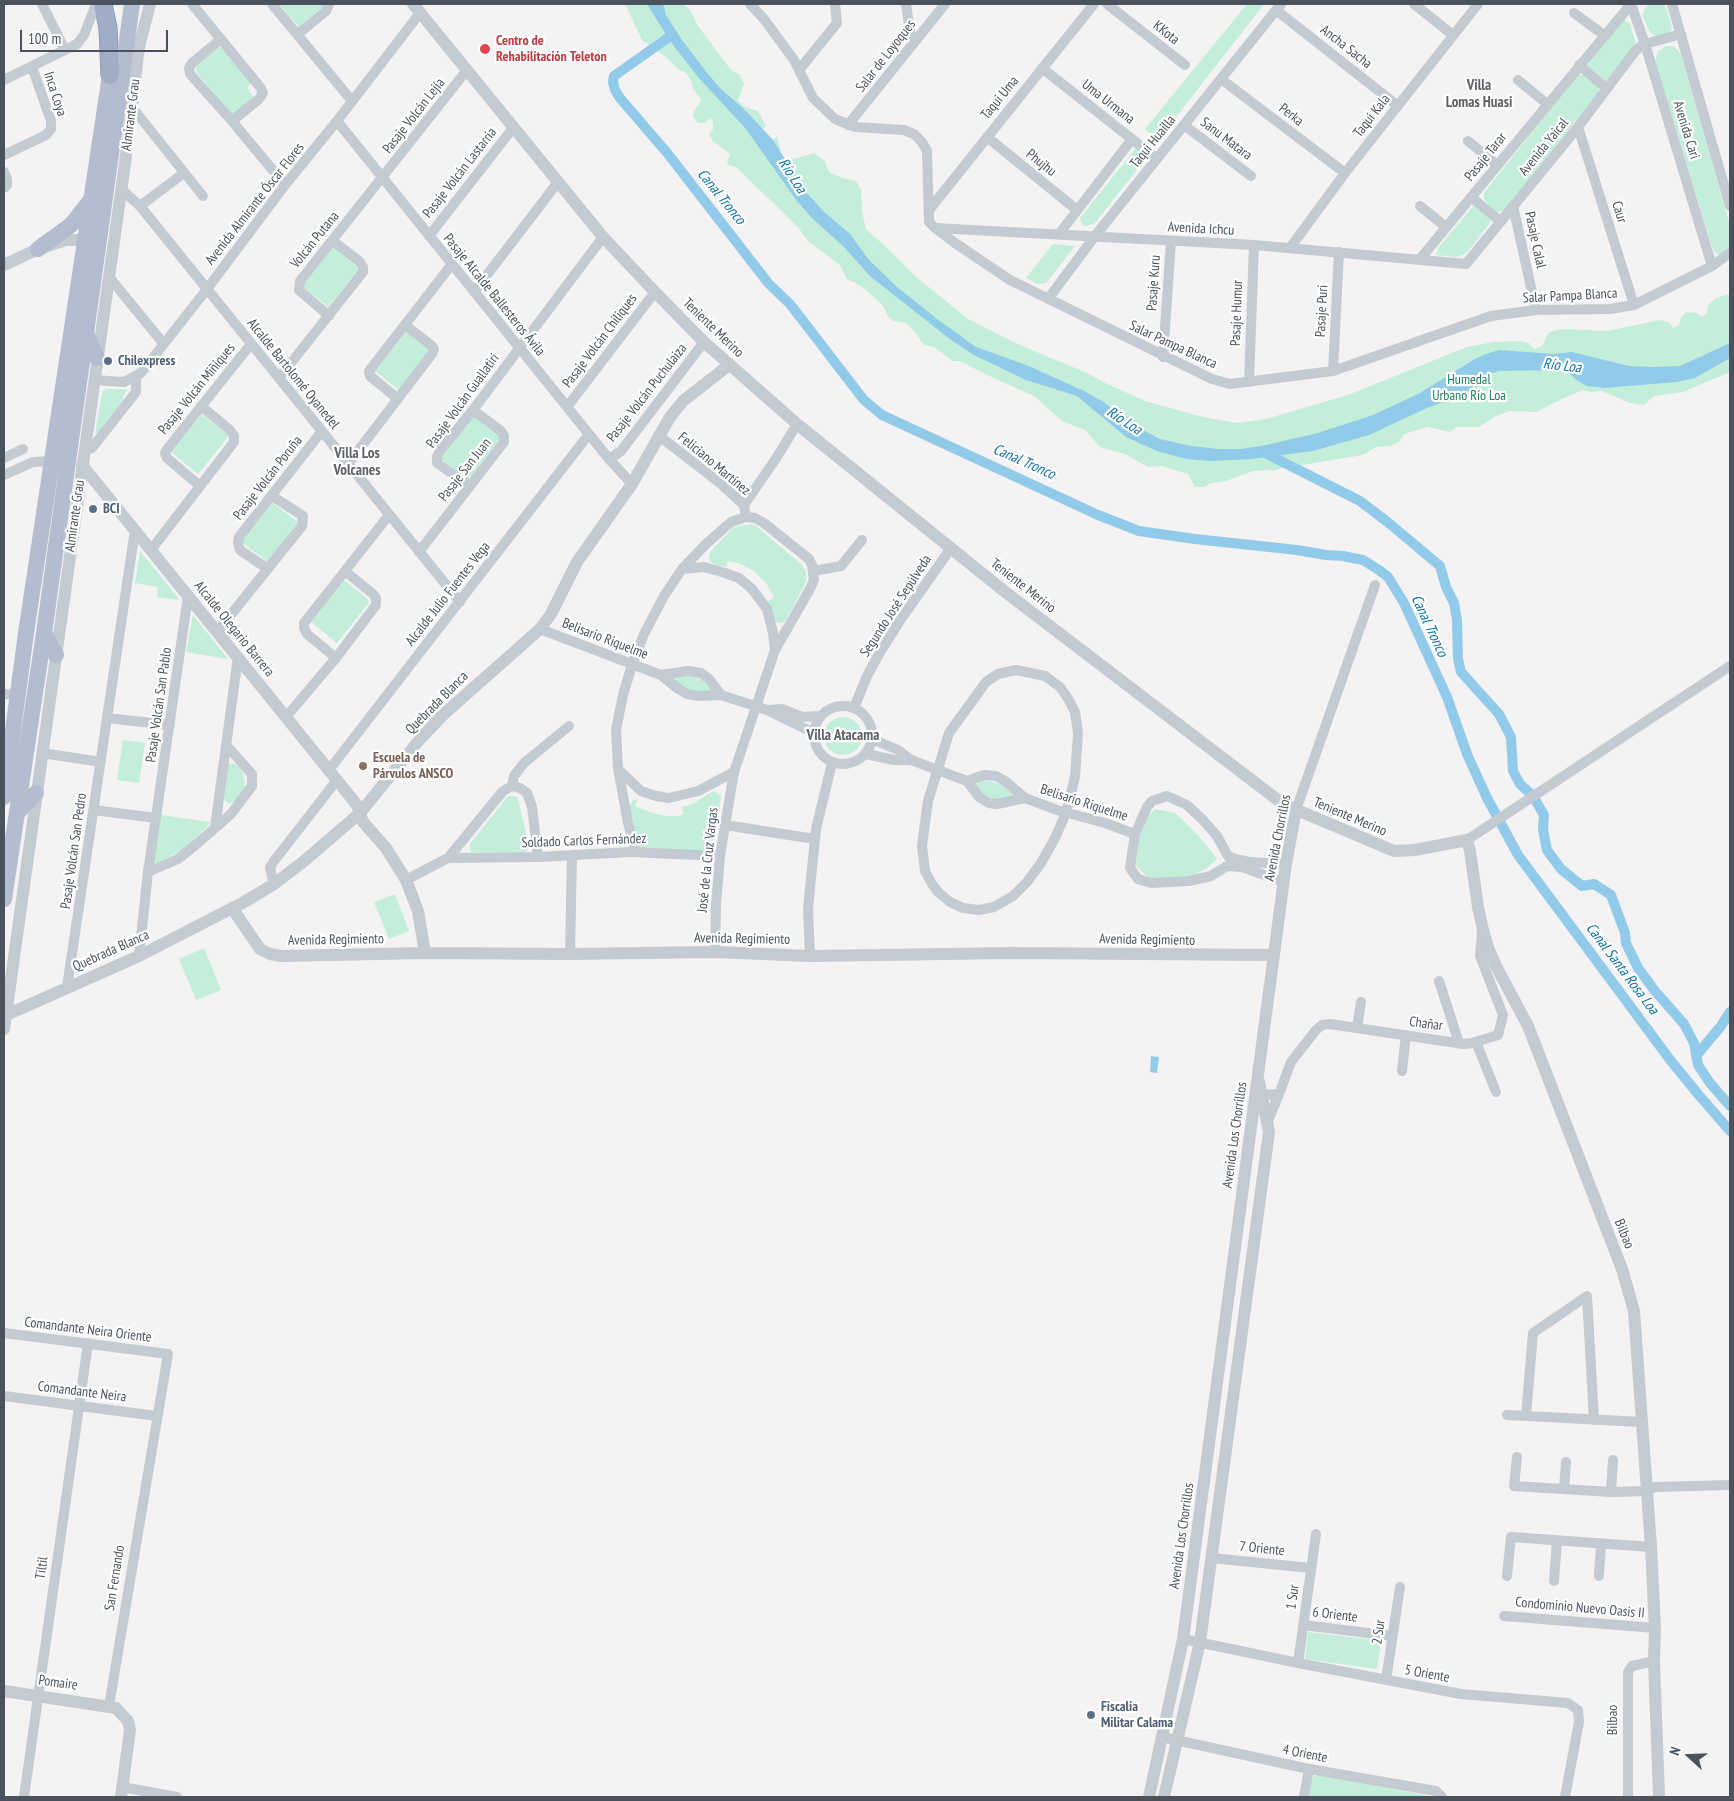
<!DOCTYPE html>
<html>
<head>
<meta charset="utf-8">
<style>
	body { margin:0 }
	#map { position:relative; width:1734px; height:1801px; overflow:hidden; background:#f4f2f2; font-family:"PT Sans Narrow",sans-serif }
	canvas { display:block }
	.frame { position:absolute; inset:0; border:5px solid #4a525e; pointer-events:none }
	.north { position:absolute; left:1664px; top:1731px; width:50px; height:50px; -webkit-text-stroke:4px #fff; paint-order:stroke; rotate:290deg; font-size:14px; font-weight:700; line-height:20px; text-align:center; color:#4a525e }
	.north::after { content:''; display:block; margin:auto; width:18px; height:22px; background:#4a525e; clip-path:polygon(50% 0,100% 100%,50% 72%,0 100%) }
	.scale { position:absolute; left:20px; top:30px; width:148px; height:22px; box-sizing:border-box; border:2px solid #4a525e; border-top:0; padding-left:6px; font-size:15px; line-height:18px; white-space:nowrap; color:#4a525e; -webkit-text-stroke:4px #fff; paint-order:stroke }
</style>
</head>
<body>
<div id="map">
<canvas width="1734" height="1801"></canvas>
<div class="frame"></div>
<div class="north">N</div>
<div class="scale">100 m</div>
</div>
<script>
const c = document.querySelector('canvas').getContext('2d');
c.lineJoin = 'round';
function paint(path, color) { c.fillStyle = color; c.fill(path, 'evenodd'); }
const shape = rows => new Path2D(rows.map(r => 'M' + r).join(''));
function strokePath(path, color, width, dash) { c.strokeStyle = color; c.lineWidth = width; c.lineCap = dash ? 'butt' : 'round'; c.setLineDash(dash || []); c.stroke(path); }
function drawText(font, color, halo, rows, align = 'center') {
  c.font = font + ' "PT Sans Narrow",sans-serif'; c.lineWidth = 4.5; c.setLineDash([]); c.textBaseline = 'middle'; c.strokeStyle = halo; c.fillStyle = color; for (const [text, x, y, turn = 0] of rows) {
    c.save(); c.translate(x, y); c.rotate((+turn || 0) * Math.PI / 180); c.textAlign = isNaN(turn) ? turn : align; if (halo) c.strokeText(text, 0, 0); c.fillText(text, 0, 0); c.restore();
  }
}
paint(shape([
	[279,4,326,4,299,27],
	[622,4,683,4,690,10,698,26,721,57,732,71,739,74,744,84,738,100,743,106,758,111,766,126,761,130,770,141,777,137,784,162,814,153,824,160,829,172,842,178,856,181,861,190,862,212,866,229,886,247,915,276,968,319,1015,343,1087,373,1107,384,1148,402,1203,417,1237,423,1266,419,1348,395,1467,347,1494,342,1520,341,1529,343,1534,349,1542,346,1549,332,1562,329,1608,331,1659,320,1669,322,1673,328,1679,325,1681,317,1686,312,1697,313,1702,317,1707,314,1708,305,1716,298,1728,294,1730,295,1730,372,1683,392,1654,396,1644,405,1630,403,1602,391,1591,392,1582,390,1549,405,1537,412,1509,411,1496,416,1479,427,1457,427,1450,432,1428,427,1404,434,1399,442,1391,446,1376,447,1363,455,1297,466,1284,467,1277,470,1253,471,1226,481,1211,483,1204,487,1195,487,1188,474,1161,466,1148,467,1125,454,1100,447,1085,430,1062,421,1034,396,985,374,960,361,953,361,934,347,924,345,915,332,906,323,894,321,887,315,883,306,874,297,861,286,847,279,840,265,808,241,798,227,737,168,729,165,727,162,730,154,713,141,709,135,713,129,713,122,710,118,705,123,698,123,693,117,694,110,699,105,701,99,693,89,691,80,685,72,678,69,665,56,642,40,626,6],
	[1247,4,1264,4,1158,140,1145,129],
	[1650,4,1664,4,1666,8,1672,28,1670,32,1659,37,1651,34,1642,15,1645,8],
	[1625,20,1630,24,1636,43,1636,47,1607,83,1587,66,1621,22],
	[1667,46,1673,46,1681,54,1730,226,1730,250,1719,255,1714,251,1709,237,1655,61,1658,51],
	[215,47,224,48,252,82,247,87,256,101,235,118,196,72,197,61],
	[1577,75,1582,75,1589,79,1598,86,1599,92,1504,211,1498,212,1489,206,1484,199,1484,193],
	[1136,148,1147,157,1094,224,1085,226,1082,224,1080,218],
	[1474,205,1493,219,1469,250,1464,254,1457,257,1436,255,1439,247],
	[1053,244,1075,246,1046,283,1037,284,1026,278],
	[332,246,359,269,328,307,301,285],
	[406,332,429,350,399,390,375,371],
	[107,389,127,389,120,405,99,432,95,434,102,394,103,391],
	[202,414,229,436,198,474,171,452],
	[473,415,501,437,468,480,440,458],
	[271,502,298,522,268,562,241,542],
	[751,524,756,526,802,565,806,572,806,582,786,620,782,623,775,622,768,601,774,598,773,595,766,583,754,571,739,563,728,561,726,567,715,565,709,560,710,552,734,527],
	[140,551,180,600,157,597,158,587,135,583],
	[344,580,370,601,337,643,311,622],
	[193,615,228,659,186,652],
	[682,673,703,680,714,691,698,693,678,686,670,676],
	'824 736a19 19 0 1 1 38 0a19 19 0 1 1-38 0Z',
	[123,740,145,743,139,783,117,780],
	[231,763,239,766,243,773,245,787,238,799,229,804,224,800,227,765],
	[983,780,1001,784,1015,796,996,800,979,792,976,784],
	[714,791,721,797,712,852,640,848,629,807,633,800,638,799,635,806,652,813,666,816,679,816,684,814,682,807,692,804],
	[508,796,515,796,518,799,529,846,528,850,523,853,470,852,470,844],
	[1155,809,1175,813,1198,835,1217,859,1207,868,1186,879,1149,879,1136,865,1139,839,1146,818],
	[161,815,210,822,209,825,184,849,164,860,154,864],
	[395,894,409,931,389,939,374,902],
	[204,948,221,990,196,1000,179,959],
	[1308,1632,1381,1641,1377,1669,1305,1659],
	[1319,1774,1434,1797,1309,1797,1313,1777]
]), '#c3eeda');
paint(shape([
	[647,4,663,4,666,15,682,40,708,74,720,88,747,112,773,140,805,191,824,212,850,234,869,260,897,287,937,319,976,347,1029,366,1084,391,1102,401,1139,428,1160,439,1191,446,1219,449,1241,449,1266,445,1318,433,1373,415,1420,393,1473,360,1486,354,1499,350,1554,354,1572,352,1629,366,1653,367,1680,366,1730,343,1730,358,1695,378,1677,382,1604,388,1587,386,1578,381,1571,375,1561,370,1499,371,1487,375,1463,395,1427,408,1369,435,1313,451,1252,459,1211,461,1186,459,1157,451,1126,437,1077,396,1026,380,972,354,951,340,870,276,844,247,812,218,797,201,746,129,698,77,670,41],
	[1151,1056,1159,1057,1157,1073,1150,1072]
]), '#92cbe9');
strokePath(shape([
	[672,35,614,76,613,82,615,90,620,98,668,154,769,284,790,304,864,400,882,415,1098,515,1139,531,1195,539,1297,550,1326,555,1343,556,1363,560,1379,570,1388,577,1404,603,1447,697,1467,754,1487,798,1518,855,1671,1061,1698,1094,1730,1131],
	[1263,452,1360,501,1390,524,1440,566,1446,587,1454,603,1457,620,1458,659,1461,672,1499,714,1511,737,1513,771,1520,784,1533,796,1544,815,1543,830,1547,850,1561,869,1582,886,1594,884,1611,895,1625,933,1626,943,1638,968,1655,991,1684,1024,1694,1043,1698,1065,1710,1083,1730,1106],
	[1696,1056,1721,1026,1730,1012]
]), '#92cbe9', 10);
const trunk = shape([
	[103,4,108,28,110,75]
]);
strokePath(trunk, '#7788a9', 19);
strokePath(shape([
	[42,4,65,50],
	[192,4,260,87,263,93,259,99,232,121],
	[272,4,352,101],
	[750,4,764,19,794,60,813,98,835,119,855,127,904,130,914,134,922,142,927,151,929,222,934,227,955,243,1010,280,1212,379,1230,384,1333,371,1491,316,1536,310,1610,309,1634,305,1712,266,1730,253],
	[906,4,912,45],
	[1107,4,1185,65],
	[1414,4,1453,35],
	[1631,4,1645,44,1712,266],
	[1672,4,1730,206],
	[1276,10,1398,106],
	[1574,13,1604,35],
	[298,34,326,11,329,4],
	[221,39,192,63,189,68,190,74,232,121,285,185],
	[1579,65,1607,89],
	[1042,68,1157,159],
	[799,70,837,23,835,4],
	[1221,79,1345,173],
	[4,80,77,44,84,35,96,4],
	[1518,80,1547,104],
	[131,106,203,196],
	[337,121,609,459,632,484],
	[848,125,945,4],
	[1184,125,1251,176],
	[1578,127,1634,305],
	[987,137,1077,210],
	[1468,141,1497,165],
	[4,155,46,135,51,129,51,121,32,67],
	[4,172,7,179,7,185,4,188],
	[121,189,140,206,460,602],
	[1471,197,1500,221],
	[140,206,184,173],
	[1420,206,1446,227],
	[1513,206,1536,310],
	[929,210,1094,4],
	[935,228,1254,245,1466,264,1578,127,1636,50,1645,44,1681,34],
	[1059,234,1132,139],
	[429,236,513,128],
	[1290,248,1345,173,1478,4],
	[1420,259,1631,4],
	[109,277,163,343],
	[474,292,558,182],
	[1048,299,1095,236,1281,4],
	[329,316,299,290,300,281,467,70],
	[1163,357,1171,241],
	[1333,371,1339,252],
	[279,378,363,272,363,267,360,262,333,241],
	[94,380,124,382,141,373,207,289,285,185,337,121,420,13],
	[1249,382,1254,245],
	[397,398,370,376,369,371,452,264],
	[567,407,655,292],
	[658,435,720,483,744,505,746,517],
	[84,451,92,448,136,392,136,376],
	[4,458,23,449],
	[609,459,621,451,704,342],
	[348,464,432,354,434,349,432,346,405,325],
	[4,475,33,462,52,461],
	[200,486,167,458,165,453,168,448,251,344],
	[470,486,437,463,437,457,439,452,473,410,603,237],
	[744,505,777,457,797,424],
	[151,550,234,442,234,436,230,430,201,406],
	[419,552,504,442,504,436,501,431,473,410],
	[268,569,240,550,238,543,239,537,322,431],
	[682,569,704,567,725,573,739,578,752,589,767,609,773,633,775,650],
	[813,571,841,566,862,540],
	[540,629,661,675,677,688,687,694,698,696,721,695,767,710,814,733],
	[217,632,302,526,303,516,272,496],
	[336,658,307,634,304,628,304,623,389,515],
	[1016,670,1045,676,1060,687,1069,700,1075,712,1078,733,1075,777,1066,813,1055,838,1041,863,1027,882,1013,896,994,907,979,910,963,908,950,902,938,892,932,884,925,871,922,846,928,801,949,733,986,682,998,674,1016,670],
	[661,675,688,671,701,673,709,679,721,695],
	[4,694,17,695],
	'814 735a29 29 0 1 1 58 0a29 29 0 1 1-58 0Z',
	[854,708,867,676,879,654,901,619,951,548],
	[768,710,782,709,802,717,821,716],
	[286,717,336,658,376,605,376,598,373,594,345,571],
	[107,718,170,725],
	[872,739,898,750,911,760,967,781,979,797,989,803,997,804,1025,798],
	[42,753,101,762],
	[866,754,894,760,911,760],
	[618,769,641,791,656,796,669,798,698,791,734,772],
	[329,770,589,434],
	[967,781,984,775,996,776,1005,781,1025,798,1057,810,1105,823,1135,834],
	[512,786,520,788,527,793,532,807,538,857],
	[94,810,156,818],
	[1296,810,1375,585],
	[725,825,815,839],
	[215,828,238,657],
	[1467,840,1730,666],
	[636,852,628,823,618,768,616,730,623,695,632,665,644,634,664,596,682,569,706,544,731,522,746,517,755,518,764,523,809,559,812,565,814,580,810,589,775,650,734,772,720,856,716,905,715,952],
	[448,858,538,857,631,852,720,856],
	[148,872,178,859,198,843,231,814,252,786,252,774,226,745],
	[406,880,448,858,503,791,512,786,514,776,524,763,569,726],
	[1284,882,1242,867,1227,866,1211,876,1189,881,1151,883,1138,879,1130,868,1135,834,1147,807,1152,801,1167,796,1187,805,1203,820,1217,836,1228,856,1235,859,1249,862,1286,864],
	[274,884,270,868,274,861,337,780],
	[570,954,572,855],
	[139,956,148,872,188,596],
	[810,956,808,908,816,829,832,763],
	[1439,981,1459,1043],
	[67,987,135,530],
	[1357,1028,1361,1002],
	[1476,1042,1496,1092],
	[1402,1071,1406,1035],
	[1279,1094,1291,1062,1316,1030,1322,1025,1330,1024,1463,1044,1472,1043,1498,1035,1503,1015,1480,956,1482,933],
	[1263,1095,1279,1094,1267,1123],
	[4,1333,168,1354,109,1706],
	[4,1396,157,1416],
	[1507,1415,1642,1422],
	[1526,1416,1533,1333,1587,1296,1594,1420],
	[1517,1457,1514,1486,1611,1492,1648,1491,1655,1487,1730,1485],
	[1564,1489,1566,1462],
	[1611,1492,1613,1460],
	[1211,1558,1311,1568],
	[1507,1576,1511,1537,1651,1547],
	[1599,1576,1601,1544],
	[1554,1581,1557,1541],
	[1504,1616,1655,1628],
	[1303,1625,1392,1636],
	[1183,1639,1298,1663,1461,1694,1568,1703,1578,1710,1579,1722,1565,1797],
	[1298,1663,1316,1534],
	[1386,1680,1400,1587],
	[1162,1737,1309,1769,1436,1791,1442,1797],
	[122,1787,177,1797],
	[24,1797,88,1343],
	[1304,1797,1309,1769],
	[1628,1797,1628,1672,1632,1666,1654,1661]
]), '#c3cad2', 10);
strokePath(shape([
	[413,4,603,237,655,292,704,342,797,424,1004,591,1283,804,1394,851,1415,850,1467,840,1470,851,1478,907,1483,930,1489,950,1496,966,1528,1026,1622,1269,1634,1311,1651,1547,1655,1628,1654,1661,1659,1797],
	[4,265,38,249,66,240,94,240],
	[82,465,357,805,363,822,386,848,406,880,418,911,425,953],
	[232,908,260,949,270,954,281,956,425,953,570,954,715,952,810,956,1011,953,1274,955],
	[4,1016,139,956,246,901,274,884,303,862,360,813,421,738,444,714,540,629,551,614,577,562,632,484,670,417,683,401,729,365],
	[4,1029,125,163,139,47,150,4],
	[4,1691,116,1708,128,1721,130,1730,121,1797],
	[1149,1797,1183,1639,1286,864,1296,810],
	[1164,1797,1200,1642,1269,1132,1259,1082]
]), '#c3cad2', 12);
strokePath(shape([
	[38,249,71,225,90,201],
	[86,334,97,358],
	[44,633,56,655],
	[4,797,26,633,112,62],
	[17,813,36,793],
	[4,899,44,633,132,4]
]), '#b3bdcf', 16);
strokePath(trunk, '#a0adc6', 18);
for (const [x, y, r, color] of [
	[485,49,6,"#e0444e"],
	[108,361,5,"#5c6f8a"],
	[93,509,5,"#5c6f8a"],
	[363,766,5,"#8d6e63"],
	[1091,1715,5,"#5c6f8a"]
]) { const dot = new Path2D(); dot.arc(x, y, r, 0, 2 * Math.PI); c.fillStyle = color; c.fill(dot); strokePath(dot, '#fff', 2); }
drawText('14px', '#4a525e', '#fff', [
	["KKota",1166,33,38],
	["Ancha Sacha",1346,47,38],
	["Salar de Loyoques",886,56,-52],
	["Inca Coya",55,94,72],
	["Taqui Uma",1000,98,-51],
	["Uma Urmana",1108,102,38],
	["Almirante Grau",131,115,-83],
	["Perka",1291,115,38],
	["Pasaje Volcán Lejía",414,116,-52],
	["Taqui Kala",1372,116,-52],
	["Avenida Cari",1686,130,73],
	["Sanu Matara",1226,139,37],
	["Taqui Huailla",1153,142,-51],
	["Avenida Yaical",1544,147,-51],
	["Pasaje Tarar",1486,157,-51],
	["Phujhu",1041,163,39],
	["Pasaje Volcán Lastarria",460,173,-52],
	["Avenida Almirante Óscar Flores",255,204,-52],
	["Caur",1619,212,73],
	["Avenida Ichcu",1201,229,3],
	["Volcán Putana",315,240,-51],
	["Pasaje Calal",1535,240,78],
	["Pasaje Kuru",1154,283,-86],
	["Pasaje Alcalde Ballesteros Ávila",494,295,51],
	["Salar Pampa Blanca",1570,296,-3],
	["Pasaje Puri",1322,311,-87],
	["Pasaje Humur",1237,313,-88],
	["Teniente Merino",713,328,44],
	["Pasaje Volcán Chiliques",600,341,-53],
	["Salar Pampa Blanca",1173,345,25],
	["Alcalde Bartolomé Oyanedel",293,374,51],
	["Pasaje Volcán Miñiques",197,389,-51],
	["Pasaje Volcán Puchulaiza",647,393,-52],
	["Pasaje Volcán Guallatiri",463,401,-54],
	["Feliciano Martínez",714,464,40],
	["Pasaje San Juan",465,470,-52],
	["Pasaje Volcán Poruña",268,478,-52],
	["Almirante Grau",75,516,-82],
	["Teniente Merino",1023,586,38],
	["Alcalde Julio Fuentes Vega",448,594,-52],
	["Segundo José Sepúlveda",896,606,-57],
	["Alcalde Olegario Barrera",234,629,51],
	["Belisario Riquelme",605,639,21],
	["Quebrada Blanca",437,703,-45],
	["Pasaje Volcán San Pablo",159,705,-82],
	["Belisario Riquelme",1084,803,18],
	["Teniente Merino",1350,817,23],
	["Avenida Chorrillos",1278,838,-79],
	["Soldado Carlos Fernández",584,841,-2],
	["Pasaje Volcán San Pedro",74,851,-82],
	["José de la Cruz Vargas",708,860,-84],
	["Avenida Regimiento",742,939,1],
	["Avenida Regimiento",336,940,-1],
	["Avenida Regimiento",1147,940,1],
	["Quebrada Blanca",111,951,-24],
	["Chañar",1426,1024,8],
	["Avenida Los Chorrillos",1235,1135,-82],
	["Bilbao",1624,1234,68],
	["Comandante Neira Oriente",88,1330,7],
	["Comandante Neira",82,1392,7],
	["Avenida Los Chorrillos",1182,1536,-82],
	["7 Oriente",1262,1549,6],
	["Tiltil",42,1568,-82],
	["San Fernando",115,1578,-81],
	["1 Sur",1293,1597,-82],
	["Condominio Nuevo Oasis II",1580,1608,5],
	["6 Oriente",1335,1615,7],
	["2 Sur",1379,1632,-82],
	["5 Oriente",1427,1674,10],
	["Pomaire",58,1683,8],
	["Bilbao",1613,1720,-90],
	["4 Oriente",1305,1754,11]
]);
drawText('bold 14px', '#be3a42', '#fff', [
	["Centro de",496,41],
	["Rehabilitación Teleton",496,57]
], 'left');
drawText('bold 14px', '#4e5e75', '#fff', [
	["Chilexpress",118,361],
	["BCI",103,509],
	["Fiscalía",1101,1707],
	["Militar Calama",1101,1723]
], 'left');
drawText('14px', '#1c7f5b', '#fff', [
	["Humedal",1469,380],
	["Urbano Río Loa",1469,396]
]);
drawText('bold 14px', '#785e54', '#fff', [
	["Escuela de",373,758],
	["Párvulos ANSCO",373,774]
], 'left');
drawText('bold 15px', '#5e6166', '#fff', [
	["Villa",1479,86],
	["Lomas Huasi",1479,103],
	["Villa Los",357,454],
	["Volcanes",357,471],
	["Villa Atacama",843,736]
]);
drawText('italic 15px', '#1274a9', '#fff', [
	["Río Loa",792,176,57],
	["Canal Tronco",721,197,51],
	["Río Loa",1562,366,7],
	["Río Loa",1124,421,33],
	["Canal Tronco",1024,462,24],
	["Canal Tronco",1429,626,65],
	["Canal Santa Rosa Loa",1622,969,53]
]);
</script>
</body>
</html>
